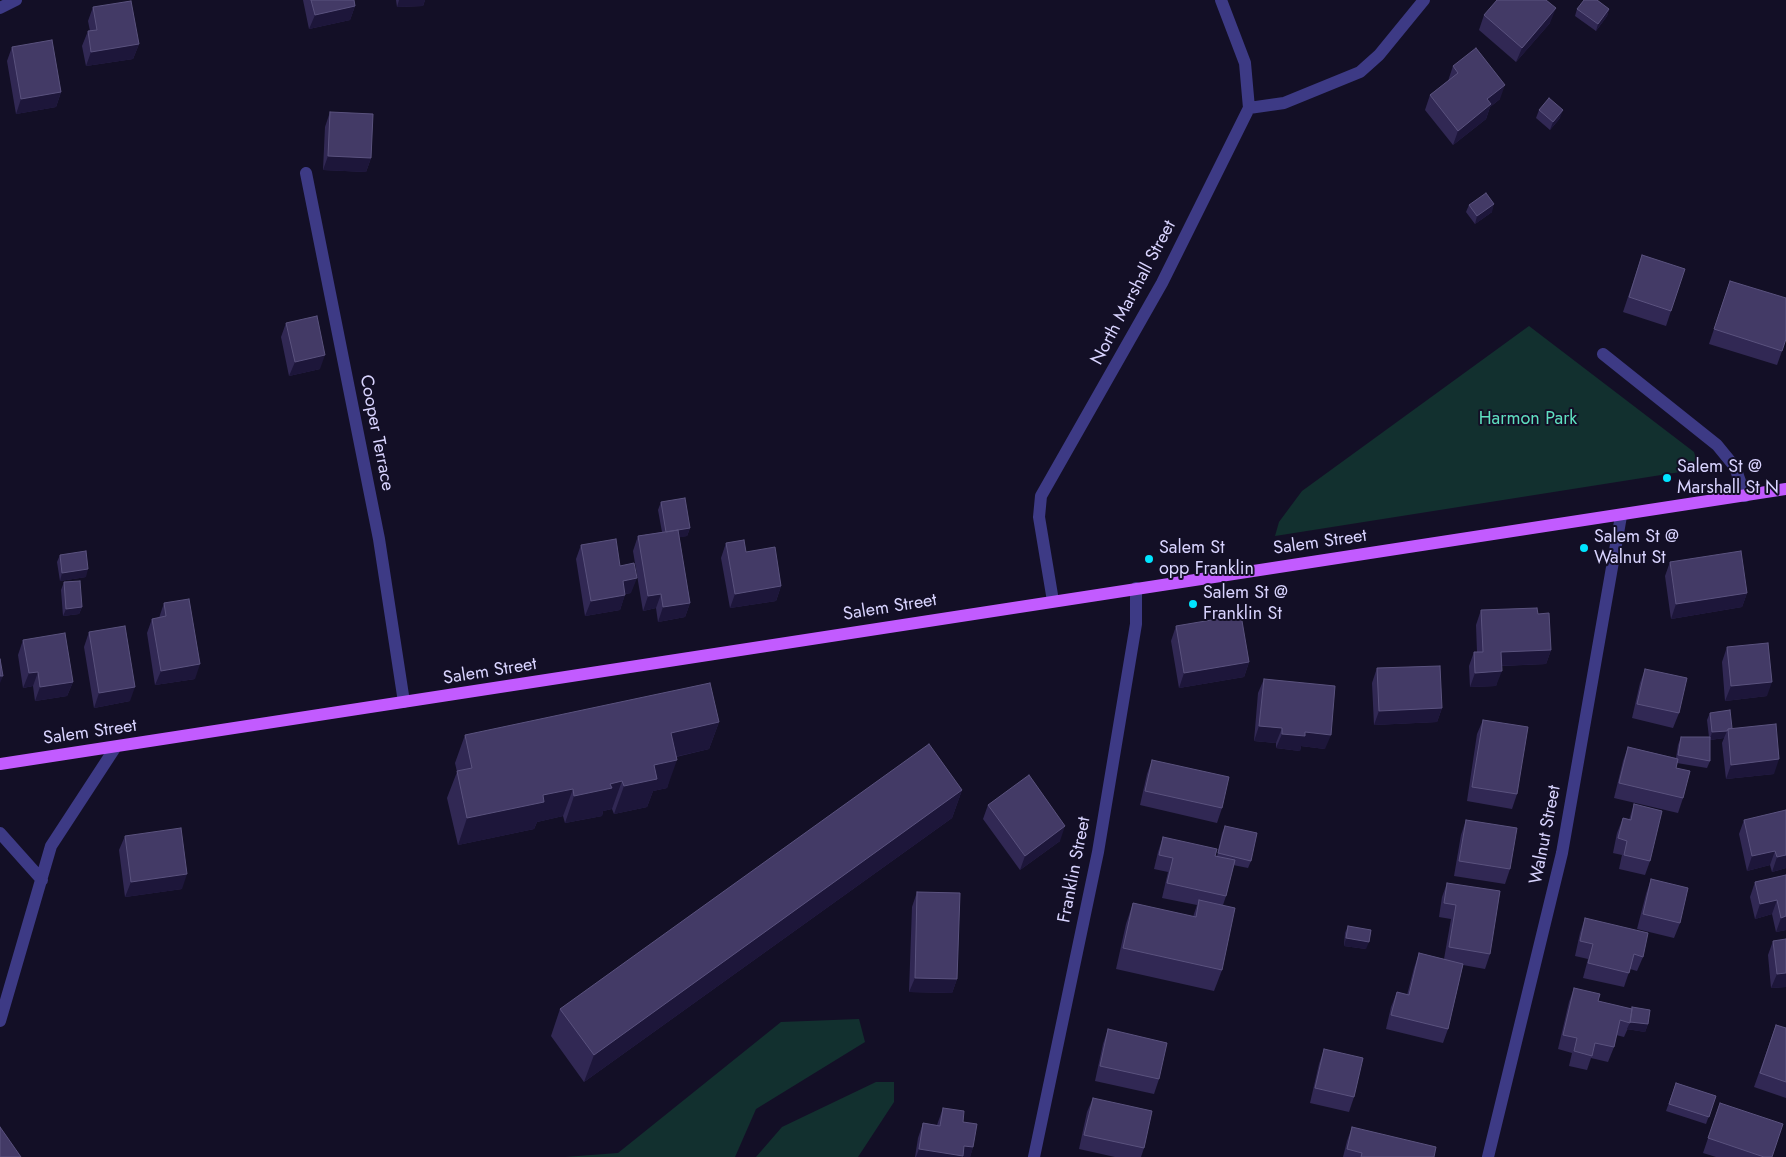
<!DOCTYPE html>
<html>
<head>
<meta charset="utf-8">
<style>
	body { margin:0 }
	canvas { display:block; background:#130f26 }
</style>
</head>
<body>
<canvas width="1786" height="1157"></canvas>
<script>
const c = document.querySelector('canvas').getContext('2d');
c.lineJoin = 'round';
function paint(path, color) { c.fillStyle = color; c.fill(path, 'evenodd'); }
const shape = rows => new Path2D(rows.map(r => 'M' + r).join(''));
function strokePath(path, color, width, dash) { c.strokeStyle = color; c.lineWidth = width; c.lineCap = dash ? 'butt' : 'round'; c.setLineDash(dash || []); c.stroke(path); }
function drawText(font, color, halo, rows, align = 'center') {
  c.font = font + ' Jost,sans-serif'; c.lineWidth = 4; c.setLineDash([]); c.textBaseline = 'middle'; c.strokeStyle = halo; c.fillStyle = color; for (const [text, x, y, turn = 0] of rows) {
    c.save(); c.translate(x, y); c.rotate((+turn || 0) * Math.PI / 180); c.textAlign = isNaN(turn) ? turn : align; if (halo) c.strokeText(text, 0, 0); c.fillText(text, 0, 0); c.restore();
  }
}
paint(shape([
	[1529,326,1694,452,1699,469,1275,536,1279,522,1302,491],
	[859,1019,865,1042,756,1109,735,1157,565,1157,618,1153,781,1022],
	[876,1082,894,1082,894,1102,858,1157,756,1157,782,1127]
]), '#12302f');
strokePath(shape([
	[0,8,16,0],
	[1249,108,1284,103,1360,72,1379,55,1424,0],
	[306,173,379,539,404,702],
	[1603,354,1717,445,1735,467,1745,496],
	[1053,601,1039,517,1041,496,1162,283,1249,108,1245,63,1221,0],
	[0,833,42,880],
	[0,1021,51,846,115,748],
	[1034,1157,1098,852,1136,624,1136,588],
	[1488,1157,1562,853,1621,516]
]), '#3d3a85', 12);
strokePath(shape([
	[0,764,1786,489]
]), '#c25bff', 12);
paint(shape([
	[303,0,354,0,355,6,350,20,309,29],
	[396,0,425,0,423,6,397,7],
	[93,7,139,44,133,59,86,66,82,46,88,31,90,31,88,21],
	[1577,9,1609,9,1607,16,1596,31,1575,16],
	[1484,15,1550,23,1516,62,1479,30],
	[12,47,61,92,56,107,16,114,7,61],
	[1453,66,1500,99,1490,107,1486,119,1453,145,1425,110,1430,95,1448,81],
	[1539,110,1560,118,1550,130,1536,118],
	[330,112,371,158,366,172,323,170,325,127],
	[1469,205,1492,212,1475,224,1466,212],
	[1642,255,1671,311,1666,326,1623,312],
	[1730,281,1782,351,1777,365,1709,344],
	[286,323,320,369,289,376,281,337],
	[661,502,690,528,687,536,679,537,690,603,685,617,658,622,656,608,643,611,633,551,638,536,662,532,658,510],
	[726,543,781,586,776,601,730,608,721,558],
	[581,545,620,566,631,593,625,594,620,610,585,616,576,559],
	[60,555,86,577,60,581,57,562],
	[1670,562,1747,593,1742,607,1671,619,1665,576],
	[64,582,82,607,79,614,63,616,61,590],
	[164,603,195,679,155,685,147,633,152,619,159,618],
	[1481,610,1538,614,1551,650,1546,664,1501,666,1496,686,1470,687,1469,666,1474,652,1477,652,1476,625],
	[1176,626,1249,662,1244,677,1179,688,1171,641],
	[89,632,130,701,94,708,84,647],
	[23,640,73,682,67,696,35,701,33,686,23,688,18,655],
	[1727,647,1767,696,1725,701,1722,662],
	[1377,668,1442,708,1437,722,1374,725,1372,683],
	[1645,669,1679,713,1673,728,1632,718,1640,683],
	[1264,679,1325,749,1301,746,1300,751,1276,748,1276,743,1254,741,1258,693],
	[1710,713,1732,728,1774,774,1726,779,1722,743,1724,738,1710,740,1710,761,1707,768,1677,763,1676,768,1683,798,1678,813,1614,798,1623,761,1628,747,1676,758,1678,745,1681,737,1709,737,1707,720],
	[1483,720,1517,794,1512,809,1467,801,1477,734],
	[719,722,709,749,676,757,667,788,653,791,647,807,614,814,612,809,603,811,602,816,565,823,563,816,537,822,534,829,458,845,447,798,457,772,455,763,465,735],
	[1152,760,1222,808,1217,823,1140,805,1147,774],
	[962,790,952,818,584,1082,551,1036,560,1009],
	[1634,804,1650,861,1645,875,1619,869,1622,855,1613,853,1617,833,1623,818,1629,820],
	[988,805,1060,841,1020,870,983,819],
	[1786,810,1786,868,1772,872,1770,865,1747,871,1739,834,1744,820],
	[1466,820,1510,869,1505,884,1454,876,1461,835],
	[1225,826,1251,861,1248,868,1233,865,1226,896,1223,905,1222,970,1214,991,1116,969,1126,924,1133,903,1193,917,1197,905,1162,898,1168,872,1154,869,1158,852,1163,837,1217,856,1222,833],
	[125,836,182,889,125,897,119,850],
	[1786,875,1786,930,1776,932,1772,914,1755,919,1750,897,1755,882],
	[1651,879,1680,923,1674,938,1637,929,1646,894],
	[1447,883,1490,954,1485,969,1463,965,1448,1029,1443,1043,1386,1029,1391,1007,1397,992,1407,995,1414,968,1419,953,1444,959,1451,919,1439,917,1442,897],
	[917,892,957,979,952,993,909,992,912,907],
	[1585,918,1643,957,1637,971,1630,969,1624,987,1583,978,1588,959,1575,956,1580,933],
	[1348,926,1366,949,1344,946,1345,933],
	[1773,941,1786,987,1771,988,1768,955],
	[1574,988,1598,1001,1631,1009,1632,1007,1648,1024,1645,1032,1627,1029,1628,1028,1624,1037,1616,1035,1614,1047,1608,1062,1591,1058,1587,1070,1569,1066,1572,1053,1558,1049,1569,1002],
	[1776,1025,1786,1028,1786,1098,1754,1087],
	[1108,1029,1159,1079,1154,1094,1095,1081,1103,1044],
	[1324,1049,1354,1097,1349,1112,1310,1103,1319,1064],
	[1676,1083,1716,1096,1706,1124,1666,1111],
	[1093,1098,1144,1148,1141,1157,1115,1157,1079,1149,1087,1112],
	[1720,1103,1772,1157,1716,1157,1703,1153],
	[943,1108,963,1122,973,1147,970,1157,915,1157,918,1138,923,1123,937,1125],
	[1352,1127,1434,1157,1343,1157,1347,1141]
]), '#312854');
paint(shape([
	[399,0,425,0,423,6,397,7],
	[355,6,350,20,309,29,315,15],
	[1556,8,1550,23,1516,62,1522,48],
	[1609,9,1607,16,1596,31,1598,24],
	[139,44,133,59,86,66,91,52],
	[1505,85,1500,99,1490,107,1486,119,1453,145,1458,131,1487,99],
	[61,92,56,107,16,114,21,99],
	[1563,110,1560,118,1550,130,1553,122],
	[328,156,371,158,366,172,323,170],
	[1494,204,1492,212,1475,224,1477,216],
	[325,355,320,369,289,376,295,362],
	[690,528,687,536,664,540,666,532],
	[88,569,86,577,60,581,62,573],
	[637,578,631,593,617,595,623,581],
	[781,586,776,601,730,608,735,594],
	[1747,593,1742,607,1671,619,1676,604],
	[661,594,656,608,643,611,648,596],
	[625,595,620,610,585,616,591,601],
	[690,603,685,617,658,622,663,607],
	[82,607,79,614,63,616,66,609],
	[1551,650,1546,664,1495,666,1501,652],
	[1249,662,1244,677,1179,688,1184,673],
	[200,664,195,679,155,685,161,671],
	[1502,671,1496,686,1470,687,1475,673],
	[38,672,33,686,23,688,29,673],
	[0,676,3,676,0,683],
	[73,682,67,696,35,701,40,687],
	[1772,682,1767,696,1725,701,1731,686],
	[135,687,130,701,94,708,99,693],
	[1442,708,1437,722,1374,725,1379,711],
	[719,722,709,749,661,760,671,733],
	[1259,726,1282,728,1276,743,1254,741],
	[1727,731,1724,738,1710,740,1712,732],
	[1305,732,1331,735,1325,749,1301,746,1300,751,1276,748,1282,734],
	[1779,759,1774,774,1726,779,1731,765],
	[677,760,667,788,653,791,647,807,614,814,624,786,654,765],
	[622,781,612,809,603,811,602,816,565,823,574,796,610,784],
	[573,789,563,816,537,822,534,829,458,845,467,818,543,795],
	[962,790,952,818,584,1082,594,1055],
	[1065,826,1060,841,1020,870,1025,856],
	[1775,851,1770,865,1747,871,1752,856],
	[1786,855,1786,868,1772,872,1777,857],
	[187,874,182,889,125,897,131,882],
	[1777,900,1772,914,1755,919,1760,904],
	[1786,916,1786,930,1776,932,1781,918],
	[1346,938,1369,942,1366,949,1344,946],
	[1786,973,1786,987,1771,988,1777,974],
	[915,978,957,979,952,993,909,992],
	[1630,1022,1648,1024,1645,1032,1627,1029],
	[964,1146,973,1147,970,1157,916,1157,919,1149]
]), '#1d163a');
const building = shape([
	[311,0,354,0,355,6,315,15,311,0],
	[1497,0,1546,0,1556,8,1522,48,1484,15,1497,0],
	[1584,0,1597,0,1609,9,1598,24,1577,9,1584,0],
	[131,1,139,44,91,52,88,31,97,30,93,7,131,1],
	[52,40,61,92,21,99,12,47,52,40],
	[1476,48,1505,85,1487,99,1491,104,1458,131,1430,95,1458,73,1453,66,1476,48],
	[1549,98,1563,110,1553,122,1539,110,1549,98],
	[330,112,373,114,371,158,328,156,330,112],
	[1486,193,1494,204,1477,216,1469,205,1486,193],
	[1642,255,1685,269,1671,311,1629,297,1642,255],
	[1730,281,1786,298,1786,339,1782,351,1714,329,1730,281],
	[317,316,325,355,295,362,286,323,317,316],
	[685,498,690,528,666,532,661,502,685,498],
	[678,530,690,603,663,607,661,594,648,596,638,536,678,530],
	[616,539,620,566,634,563,637,578,623,581,625,595,591,601,581,545,616,539],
	[744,540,746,552,775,547,781,586,735,594,726,543,744,540],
	[86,551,88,569,62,573,60,555,86,551],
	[1741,551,1747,593,1676,604,1670,562,1741,551],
	[80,581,82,607,66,609,64,582,80,581],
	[189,599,200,664,161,671,152,619,166,616,164,603,189,599],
	[1537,608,1538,614,1549,613,1551,650,1501,652,1502,671,1475,673,1474,652,1483,652,1481,610,1537,608],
	[1241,615,1249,662,1184,673,1176,626,1241,615],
	[125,626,135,687,99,693,89,632,125,626],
	[65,633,73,682,40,687,38,672,29,673,23,640,65,633],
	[1768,643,1772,682,1731,686,1727,647,1768,643],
	[0,659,3,676,0,676,0,659],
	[1440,666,1442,708,1379,711,1377,668,1440,666],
	[1645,669,1687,678,1679,713,1637,704,1645,669],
	[1264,679,1335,686,1331,735,1305,732,1305,736,1282,734,1282,728,1259,726,1264,679],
	[710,683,719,722,671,733,677,760,654,765,657,779,624,786,622,781,610,784,612,788,574,796,573,789,543,795,544,802,467,818,457,771,472,768,465,735,710,683],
	[1730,710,1732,728,1728,729,1727,731,1712,732,1710,713,1730,710],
	[1483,720,1528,727,1517,794,1472,787,1483,720],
	[1776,724,1779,759,1731,765,1728,729,1776,724],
	[1681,737,1710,737,1710,761,1678,755,1681,737],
	[929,744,962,790,594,1055,560,1009,929,744],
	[1628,747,1678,759,1676,768,1690,771,1683,798,1619,783,1628,747],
	[1152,760,1229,777,1222,808,1145,791,1152,760],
	[1029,775,1065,826,1025,856,988,805,1029,775],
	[1634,804,1662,811,1650,861,1624,855,1627,841,1618,838,1623,818,1631,820,1634,804],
	[1786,810,1786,855,1777,857,1775,851,1752,856,1744,820,1786,810],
	[1466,820,1517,828,1510,869,1459,861,1466,820],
	[1225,826,1257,833,1251,861,1218,853,1225,826],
	[181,828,187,874,131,882,125,836,181,828],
	[1163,837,1217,849,1215,856,1235,860,1226,896,1167,883,1173,858,1159,855,1163,837],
	[1786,875,1786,916,1781,918,1777,900,1760,904,1755,882,1786,875],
	[1651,879,1688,888,1680,923,1643,914,1651,879],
	[1447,883,1500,891,1490,954,1449,947,1456,905,1444,903,1447,883],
	[917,892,960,893,957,979,915,978,917,892],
	[1199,900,1235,908,1222,970,1123,948,1133,903,1196,917,1199,900],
	[1585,918,1648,933,1643,957,1634,954,1629,973,1588,963,1593,944,1580,941,1585,918],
	[1348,926,1371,930,1369,942,1346,938,1348,926],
	[1786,939,1786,973,1777,974,1773,941,1786,939],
	[1419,953,1463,964,1448,1029,1391,1015,1397,992,1409,995,1419,953],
	[1574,988,1600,994,1598,1001,1632,1009,1630,1023,1620,1020,1614,1047,1595,1043,1592,1056,1574,1051,1577,1038,1563,1035,1574,988],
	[1632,1007,1650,1010,1648,1024,1630,1022,1632,1009,1632,1007],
	[1776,1025,1786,1028,1786,1082,1760,1073,1776,1025],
	[1108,1029,1167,1043,1159,1079,1100,1066,1108,1029],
	[1324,1049,1363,1058,1354,1097,1315,1088,1324,1049],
	[1676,1083,1716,1096,1709,1117,1669,1104,1676,1083],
	[1093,1098,1152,1111,1144,1148,1084,1135,1093,1098],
	[1720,1103,1783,1124,1772,1157,1764,1157,1708,1138,1720,1103],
	[943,1108,964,1111,963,1122,977,1124,973,1147,964,1146,963,1156,919,1149,923,1123,940,1126,943,1108],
	[0,1127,21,1157,0,1157,0,1127],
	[1352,1127,1436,1147,1434,1157,1361,1157,1362,1153,1347,1149,1352,1127]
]);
paint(building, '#433a66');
strokePath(building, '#5a527e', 1);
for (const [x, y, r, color] of [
	[1667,478,5,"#00e5ff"],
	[1584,548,5,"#00e5ff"],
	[1149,559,5,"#00e5ff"],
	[1193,604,5,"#00e5ff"]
]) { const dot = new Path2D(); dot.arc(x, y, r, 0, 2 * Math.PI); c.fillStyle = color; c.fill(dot); strokePath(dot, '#130f26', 2); }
drawText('18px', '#d9d4ff', '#130f26', [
	["North Marshall Street",1134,293,-62],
	["Cooper Terrace",376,433,79],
	["Salem Street",1320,543,-8],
	["Salem Street",890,608,-9],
	["Salem Street",490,672,-9],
	["Salem Street",90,733,-8],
	["Walnut Street",1546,835,-79],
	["Franklin Street",1075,870,-79]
]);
drawText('18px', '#5fe0c0', '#130f26', [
	["Harmon Park",1528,420]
]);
drawText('18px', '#d9d4ff', '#130f26', [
	["Salem St @",1677,468],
	["Marshall St N",1677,489],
	["Salem St @",1594,538],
	["Walnut St",1594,559],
	["Salem St",1159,549],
	["opp Franklin",1159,570],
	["Salem St @",1203,594],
	["Franklin St",1203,615]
], 'left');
</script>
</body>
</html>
